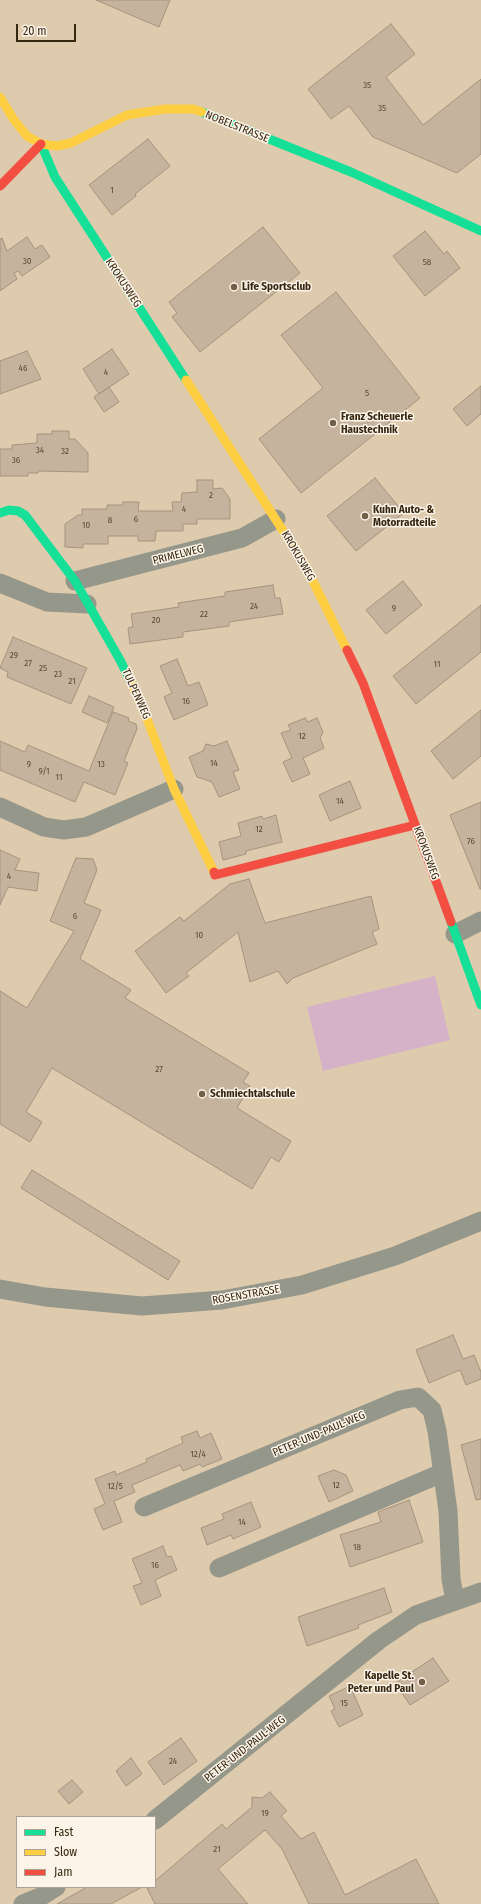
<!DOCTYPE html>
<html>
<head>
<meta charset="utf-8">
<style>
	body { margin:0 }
	#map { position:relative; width:481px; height:1904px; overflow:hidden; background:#decaac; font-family:"Fira Sans Condensed",sans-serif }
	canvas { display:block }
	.legend { position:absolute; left:16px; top:1816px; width:140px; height:72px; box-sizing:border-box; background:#fcf4e9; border:1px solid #ada292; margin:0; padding:5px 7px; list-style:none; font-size:12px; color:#362710 }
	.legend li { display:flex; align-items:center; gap:8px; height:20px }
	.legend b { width:20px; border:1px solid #ada292 }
	.scale { position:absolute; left:16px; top:24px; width:60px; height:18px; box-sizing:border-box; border:2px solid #362710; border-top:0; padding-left:5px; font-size:12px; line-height:14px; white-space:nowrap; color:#362710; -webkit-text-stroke:3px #fcf4e9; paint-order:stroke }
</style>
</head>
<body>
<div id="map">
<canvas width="481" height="1904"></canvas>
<ul class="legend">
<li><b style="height:5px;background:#16e098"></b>Fast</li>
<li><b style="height:5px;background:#ffcf43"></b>Slow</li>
<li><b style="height:5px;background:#f24e42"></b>Jam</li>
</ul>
<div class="scale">20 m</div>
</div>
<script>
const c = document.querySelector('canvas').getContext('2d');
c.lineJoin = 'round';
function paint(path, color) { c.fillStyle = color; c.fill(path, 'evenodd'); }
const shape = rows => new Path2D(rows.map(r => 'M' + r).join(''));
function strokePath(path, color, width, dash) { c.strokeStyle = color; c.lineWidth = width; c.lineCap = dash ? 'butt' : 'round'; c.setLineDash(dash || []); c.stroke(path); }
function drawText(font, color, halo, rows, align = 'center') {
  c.font = font + ' "Fira Sans Condensed",sans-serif'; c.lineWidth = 3; c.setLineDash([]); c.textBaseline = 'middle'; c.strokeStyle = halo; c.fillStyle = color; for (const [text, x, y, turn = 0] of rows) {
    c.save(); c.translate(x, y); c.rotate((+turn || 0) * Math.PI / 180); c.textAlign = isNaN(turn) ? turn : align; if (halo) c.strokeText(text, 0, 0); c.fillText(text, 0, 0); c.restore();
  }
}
paint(shape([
	[435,976,450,1040,323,1071,307,1007]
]), '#d6b2c8');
const building = shape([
	[96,0,170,0,159,27,96,0],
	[391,24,415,54,386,77,423,125,481,79,481,154,457,173,373,137,349,106,331,119,308,89,391,24],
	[148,139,170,166,135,194,136,196,112,215,89,185,148,139],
	[263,227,300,273,200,352,172,317,177,313,169,302,263,227],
	[425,231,444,254,447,251,460,268,425,296,393,256,425,231],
	[27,237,35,249,42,245,50,257,22,276,18,271,14,273,17,279,0,291,0,239,2,238,7,251,27,237],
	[336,292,420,398,301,493,259,439,323,388,281,335,336,292],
	[112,349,129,374,99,394,83,369,112,349],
	[27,351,41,379,0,394,0,361,27,351],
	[481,386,481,414,467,426,453,409,481,386],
	[109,387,119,402,104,412,94,397,109,387],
	[52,431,69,431,69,439,75,439,88,453,88,472,38,471,38,473,28,473,28,476,0,476,0,449,12,449,12,445,37,443,37,434,52,434,52,431],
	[375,478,404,513,356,551,327,516,375,478],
	[197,480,213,480,213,489,222,488,230,499,230,519,197,519,197,524,183,524,183,531,156,531,155,541,138,541,138,536,108,536,108,544,83,544,83,548,65,547,65,524,78,515,82,515,82,509,107,509,107,505,123,505,123,502,139,502,138,511,173,511,172,502,181,502,182,493,197,492,197,480],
	[403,581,422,605,386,634,366,610,403,581],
	[273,585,275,598,280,598,283,614,229,622,229,626,183,632,183,637,130,644,128,628,133,627,131,614,179,607,178,603,225,596,225,592,273,585],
	[481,605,481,652,416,704,393,676,481,605],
	[13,637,87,668,71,704,7,677,8,672,0,668,13,637],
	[177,659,188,686,199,682,208,705,174,720,164,697,172,693,160,666,177,659],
	[89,696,114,707,107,723,82,712,89,696],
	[481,710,481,756,453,779,431,751,481,710],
	[113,712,129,718,128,721,136,724,137,729,124,761,128,763,115,795,84,782,75,802,0,770,0,741,25,752,28,745,89,771,113,712],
	[305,718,308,722,317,718,323,732,320,738,324,748,303,758,310,774,292,782,283,762,292,758,281,733,291,730,288,725,305,718],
	[227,741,239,770,233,772,240,789,219,797,212,782,197,777,189,757,203,751,206,744,214,746,227,741],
	[350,781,361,808,330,821,319,795,350,781],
	[481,802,481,889,480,889,450,815,481,802],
	[276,815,282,842,246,851,246,854,223,860,219,842,241,836,238,823,262,816,263,819,276,815],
	[0,850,20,859,15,870,39,873,37,891,8,887,0,905,0,850],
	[76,858,93,859,97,870,84,903,101,910,80,959,131,990,125,998,249,1073,243,1082,250,1086,237,1108,291,1141,279,1162,271,1157,252,1189,52,1068,26,1112,42,1122,30,1142,0,1124,0,991,27,1008,74,931,50,921,76,858],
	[249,879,265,923,371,896,379,929,372,932,377,944,293,978,287,984,278,971,250,982,238,932,186,973,189,976,166,993,135,951,180,917,184,921,230,884,249,879],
	[32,1170,180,1261,168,1280,21,1188,32,1170],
	[453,1335,463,1359,474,1355,481,1372,481,1379,466,1385,460,1370,429,1383,416,1350,453,1335],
	[197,1431,200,1438,211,1433,222,1459,202,1467,200,1464,183,1471,180,1465,132,1485,135,1492,114,1501,122,1522,103,1530,94,1509,105,1504,95,1479,115,1471,116,1475,147,1462,146,1459,183,1443,181,1437,197,1431],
	[481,1439,481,1499,476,1500,461,1445,481,1439],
	[334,1470,346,1475,353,1491,329,1502,318,1476,334,1470],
	[409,1500,423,1542,350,1567,340,1535,381,1522,378,1512,409,1500],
	[251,1502,261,1527,233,1539,231,1535,207,1545,201,1528,224,1519,222,1514,251,1502],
	[163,1546,167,1557,171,1556,177,1570,155,1580,161,1596,141,1605,133,1586,142,1583,132,1559,163,1546],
	[384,1588,392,1612,358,1625,359,1628,307,1646,298,1617,384,1588],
	[433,1658,449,1681,410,1705,395,1683,433,1658],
	[350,1686,363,1715,339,1727,331,1711,335,1709,329,1696,350,1686],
	[181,1738,197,1761,164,1785,148,1762,181,1738],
	[131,1758,142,1774,126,1786,116,1771,131,1758],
	[72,1780,83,1792,69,1804,58,1791,72,1780],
	[270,1792,287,1811,281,1816,301,1839,314,1832,345,1895,416,1859,439,1904,309,1904,282,1849,265,1830,218,1869,248,1904,155,1904,147,1888,155,1887,155,1881,222,1824,226,1829,252,1807,252,1797,262,1798,270,1792],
	[87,1887,142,1887,111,1904,57,1904,87,1887]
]);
paint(building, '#c6b39e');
strokePath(building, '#a5937e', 1);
strokePath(shape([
	[75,581,242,538,276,519],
	[0,583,47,602,87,604],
	[0,807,44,827,64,830,86,827,174,789],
	[455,934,481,921],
	[0,1289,45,1297,142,1306,222,1300,302,1285,395,1256,481,1221],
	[144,1507,400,1400,418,1397,432,1410,437,1431,448,1511,451,1579,455,1601],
	[219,1568,442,1473],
	[155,1820,379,1640,416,1615,481,1592],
	[23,1904,40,1897,56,1887]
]), '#95978b', 19);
strokePath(shape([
	[202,112,351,172,481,231],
	[41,144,55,177,186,380],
	[0,513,9,510,18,511,25,515,75,581,120,660,132,684],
	[451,922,481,1005]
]), '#16e098', 9);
strokePath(shape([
	[0,97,14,120,27,136,41,144,57,146,71,143,127,115,165,109,193,109,202,112],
	[186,380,305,565,347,650],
	[132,684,142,706,174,789,214,872]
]), '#ffcf43', 9);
strokePath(shape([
	[0,186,41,144],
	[347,650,363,683,451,922],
	[214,872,215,875,415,825]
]), '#f24e42', 9);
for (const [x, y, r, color] of [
	[234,287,4,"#716047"],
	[333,423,4,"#716047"],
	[365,516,4,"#716047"],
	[202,1094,4,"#716047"],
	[422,1682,4,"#716047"]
]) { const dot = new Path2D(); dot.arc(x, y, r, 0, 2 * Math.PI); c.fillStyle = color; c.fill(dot); strokePath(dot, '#fcf4e9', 1.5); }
drawText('9px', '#5a4a34', null, [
	["35",367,85],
	["35",382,108],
	["1",112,190],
	["30",27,261],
	["58",427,262],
	["46",23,368],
	["4",106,372],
	["5",367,393],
	["34",40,450],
	["32",65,451],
	["36",16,460],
	["2",211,495],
	["4",184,509],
	["6",136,519],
	["8",110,520],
	["10",86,525],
	["24",254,606],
	["9",394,608],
	["22",204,614],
	["20",156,620],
	["29",14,655],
	["27",28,663],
	["11",437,664],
	["25",43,668],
	["23",58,674],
	["21",72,681],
	["16",186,701],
	["12",302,736],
	["14",214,763],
	["9",29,764],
	["13",101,764],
	["9/1",44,771],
	["11",59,777],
	["14",340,801],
	["12",259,829],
	["76",471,841],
	["4",9,876],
	["6",75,916],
	["10",199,935],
	["27",159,1069],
	["12/4",198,1454],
	["12",336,1485],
	["12/5",115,1486],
	["14",242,1522],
	["18",357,1547],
	["16",155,1565],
	["15",344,1703],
	["24",173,1761],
	["19",265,1813],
	["21",217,1849]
]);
drawText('11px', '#362710', '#fcf4e9', [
	["NOBELSTRASSE",237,127,22],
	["KROKUSWEG",123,283,57],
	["PRIMELWEG",178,555,-14],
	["KROKUSWEG",298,556,60],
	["TULPENWEG",136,694,66],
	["KROKUSWEG",426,853,70],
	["ROSENSTRASSE",246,1295,-10],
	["PETER-UND-PAUL-WEG",319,1434,-23],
	["PETER-UND-PAUL-WEG",245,1749,-38]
]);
drawText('bold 11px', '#362710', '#fcf4e9', [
	["Life Sportsclub",242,287],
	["Franz Scheuerle",341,417],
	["Haustechnik",341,430],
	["Kuhn Auto- &",373,510],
	["Motorradteile",373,523],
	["Schmiechtalschule",210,1094],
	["Kapelle St.",414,1676,"right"],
	["Peter und Paul",414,1689,"right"]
], 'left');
</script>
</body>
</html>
